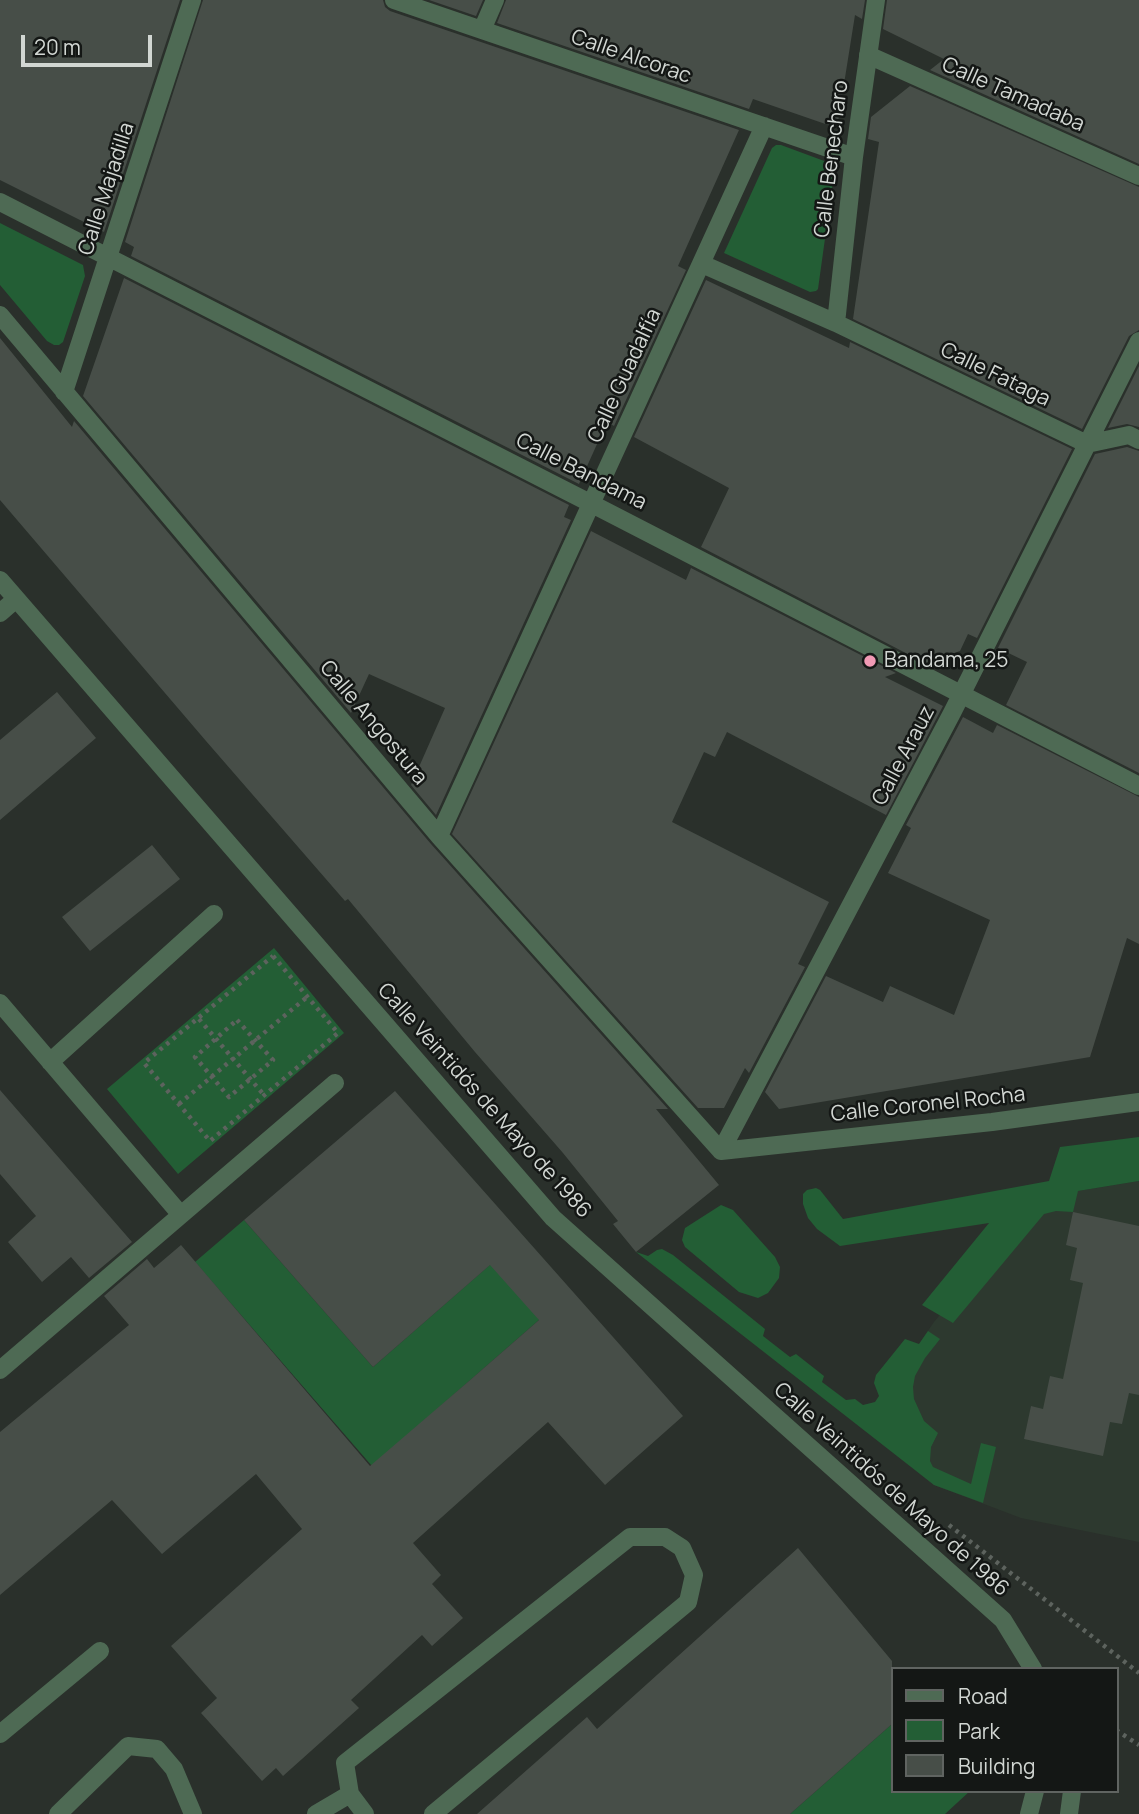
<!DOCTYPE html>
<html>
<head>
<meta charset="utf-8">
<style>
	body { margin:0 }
	#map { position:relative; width:1139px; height:1814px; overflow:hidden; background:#2a302b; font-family:Manrope,sans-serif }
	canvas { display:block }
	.legend { position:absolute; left:891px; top:1667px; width:228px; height:126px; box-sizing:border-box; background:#141715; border:2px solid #606461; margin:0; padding:9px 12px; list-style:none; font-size:21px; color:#d2d7d3 }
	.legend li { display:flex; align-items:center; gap:14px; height:35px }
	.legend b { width:35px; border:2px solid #606461 }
	.scale { position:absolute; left:21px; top:35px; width:131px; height:32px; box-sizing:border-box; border:4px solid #d2d7d3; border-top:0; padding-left:9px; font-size:21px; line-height:24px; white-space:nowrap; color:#d2d7d3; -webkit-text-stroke:5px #141715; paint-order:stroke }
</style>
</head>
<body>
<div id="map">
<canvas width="1139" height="1814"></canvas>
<ul class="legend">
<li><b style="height:9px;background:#4e6a54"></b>Road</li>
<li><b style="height:19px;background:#235e35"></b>Park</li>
<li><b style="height:19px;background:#474e48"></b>Building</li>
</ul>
<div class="scale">20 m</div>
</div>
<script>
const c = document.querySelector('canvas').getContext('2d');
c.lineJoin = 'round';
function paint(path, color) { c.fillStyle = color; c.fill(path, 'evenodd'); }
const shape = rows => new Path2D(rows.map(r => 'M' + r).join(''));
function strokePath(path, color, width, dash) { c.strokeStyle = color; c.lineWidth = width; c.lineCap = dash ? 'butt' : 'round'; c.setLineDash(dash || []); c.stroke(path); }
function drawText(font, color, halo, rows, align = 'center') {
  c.font = font + ' Manrope,sans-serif'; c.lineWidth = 5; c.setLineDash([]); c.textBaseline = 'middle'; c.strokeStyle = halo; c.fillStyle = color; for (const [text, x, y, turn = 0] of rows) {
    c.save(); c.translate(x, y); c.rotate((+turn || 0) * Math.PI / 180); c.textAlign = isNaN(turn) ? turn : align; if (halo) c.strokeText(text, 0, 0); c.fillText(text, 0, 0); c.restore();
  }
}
paint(shape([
	[1139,1181,1139,1542,1021,1518,934,1485,920,1474,910,1357,934,1322,1021,1217,1078,1191]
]), '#2d392f');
paint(shape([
	[776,145,781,145,827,162,832,167,834,174,818,289,816,291,810,292,724,253,772,148],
	[0,223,83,265,85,276,63,342,59,345,54,345,47,341,0,285],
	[274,948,344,1033,178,1174,107,1089],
	[1139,1137,1139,1181,1078,1191,1073,1212,1056,1211,1044,1214,953,1323,922,1305,989,1223,840,1246,817,1229,808,1218,803,1204,803,1194,807,1190,816,1188,820,1190,843,1219,1049,1181,1060,1147],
	[721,1205,733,1210,775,1257,780,1267,779,1278,768,1293,758,1298,739,1292,685,1247,682,1240,685,1228],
	[244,1220,373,1367,523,1236,539,1320,372,1466,195,1262],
	[662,1249,673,1255,765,1329,763,1336,790,1357,796,1354,824,1376,822,1382,846,1400,855,1399,863,1405,875,1402,879,1396,874,1383,876,1375,905,1339,919,1344,928,1331,940,1339,925,1358,915,1376,913,1387,914,1399,924,1421,938,1433,931,1447,930,1461,933,1467,971,1484,981,1443,996,1447,983,1503,934,1485,920,1474,636,1252,648,1256,657,1250],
	[892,1724,892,1791,970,1791,945,1814,790,1814]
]), '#235e35');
paint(shape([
	[0,0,180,0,104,232,0,180],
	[203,0,383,0,385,7,390,11,739,130,678,266,686,270,614,426,607,422,579,484,131,256,134,247,125,242],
	[429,0,483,0,476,16],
	[506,0,865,0,862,19,855,15,837,128,753,99,749,109,497,23],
	[887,0,1139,0,1139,164,930,70,944,59,883,29],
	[910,86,1139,187,1139,330,1129,336,1082,429,853,319,879,142,868,139,871,117],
	[124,278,569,505,564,517,571,520,436,815,411,785,445,708,369,674,351,713,83,396],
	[706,280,849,348,850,342,1072,449,977,638,968,634,960,651,925,663,701,547,729,488,634,437],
	[0,338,72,427,74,421,431,844,668,1109,656,1109,719,1185,636,1252,613,1224,618,1221,563,1153,475,1052,348,899,345,901,206,741,0,500],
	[1139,366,1139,427,1127,424,1108,428],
	[1127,447,1139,451,1139,773,1006,705,1027,662,998,648,1095,454],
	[591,531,686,580,691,568,896,673,885,677,943,706,886,815,727,732,715,757,704,752,672,822,829,902,798,964,805,967,749,1073,745,1068,724,1108,698,1108,452,834],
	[57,692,96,738,0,820,0,740],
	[963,717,993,733,997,725,1139,797,1139,944,1127,938,1090,1057,779,1109,765,1092,826,976,883,1002,890,986,954,1015,990,920,888,873,911,828,906,825],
	[152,845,180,879,90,951,62,917],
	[0,1090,132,1242,89,1278,71,1257,42,1282,8,1242,36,1216,0,1174],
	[395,1091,683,1416,605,1485,548,1422,413,1543,441,1575,432,1584,463,1618,432,1646,422,1635,351,1700,359,1708,283,1776,276,1768,262,1781,201,1713,217,1698,171,1646,302,1529,256,1474,162,1554,112,1500,0,1595,0,1432,129,1325,104,1296,147,1259,154,1268,181,1245,370,1466,469,1381,539,1320,490,1265,373,1367,244,1220],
	[1073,1212,1139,1226,1139,1395,1129,1393,1122,1424,1110,1422,1103,1456,1024,1439,1031,1406,1043,1409,1050,1376,1063,1379,1083,1283,1070,1280,1077,1248,1066,1245],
	[798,1548,892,1661,892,1724,790,1814,477,1814,587,1717,597,1729]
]), '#474e48');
strokePath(shape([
	[273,956,338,1033,210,1141,144,1063,273,956],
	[199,1019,264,1095],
	[237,1020,273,1060,229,1097,195,1057,237,1020],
	[179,1104,307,997],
	[949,1525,1139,1673],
	[1116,1730,1139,1745]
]), '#5d635e', 4.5, [3.5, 5]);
strokePath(shape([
	[394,0,854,157],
	[482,30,495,0],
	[868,55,1139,176],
	[0,202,592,504,1139,786],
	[702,264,836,323,1087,444,1129,435,1139,440],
	[0,315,439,836,721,1151],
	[836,323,854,157,876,0],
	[64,392,192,0],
	[0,580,553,1218,1003,1620,1033,1669],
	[0,613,16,599],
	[439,836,764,126],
	[0,1003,181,1215],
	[50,1062,214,914],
	[721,1151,952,713,1139,341],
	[721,1151,992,1122,1139,1102],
	[0,1370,335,1083],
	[0,1734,100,1651],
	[58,1814,128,1746,157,1749,174,1769,193,1814],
	[316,1814,350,1794],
	[365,1814,350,1794,345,1763,630,1537,665,1537,682,1548,694,1575,688,1602,433,1814],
	[1029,1814,1035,1791],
	[1069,1814,1072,1791]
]), '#4e6a54', 18);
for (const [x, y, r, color] of [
	[870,661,7,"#f19ab4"]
]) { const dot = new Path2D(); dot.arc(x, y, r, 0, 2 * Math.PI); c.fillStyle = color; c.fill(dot); strokePath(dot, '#141715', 2.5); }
drawText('21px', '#d2d7d3', '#141715', [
	["Calle Alcorac",631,57,19],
	["Calle Tamadaba",1013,95,24],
	["Calle Benecharo",832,159,-83],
	["Calle Majadilla",107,189,-72],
	["Calle Fataga",995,375,26],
	["Calle Guadalfía",625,376,-65],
	["Calle Bandama",581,472,27],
	["Calle Angostura",373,723,50],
	["Calle Arauz",904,756,-62],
	["Calle Veintidós de Mayo de 1986",484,1101,48],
	["Calle Coronel Rocha",928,1105,-6],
	["Calle Veintidós de Mayo de 1986",891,1490,42]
]);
drawText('21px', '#d2d7d3', '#141715', [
	["Bandama, 25",884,661]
], 'left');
</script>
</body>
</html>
